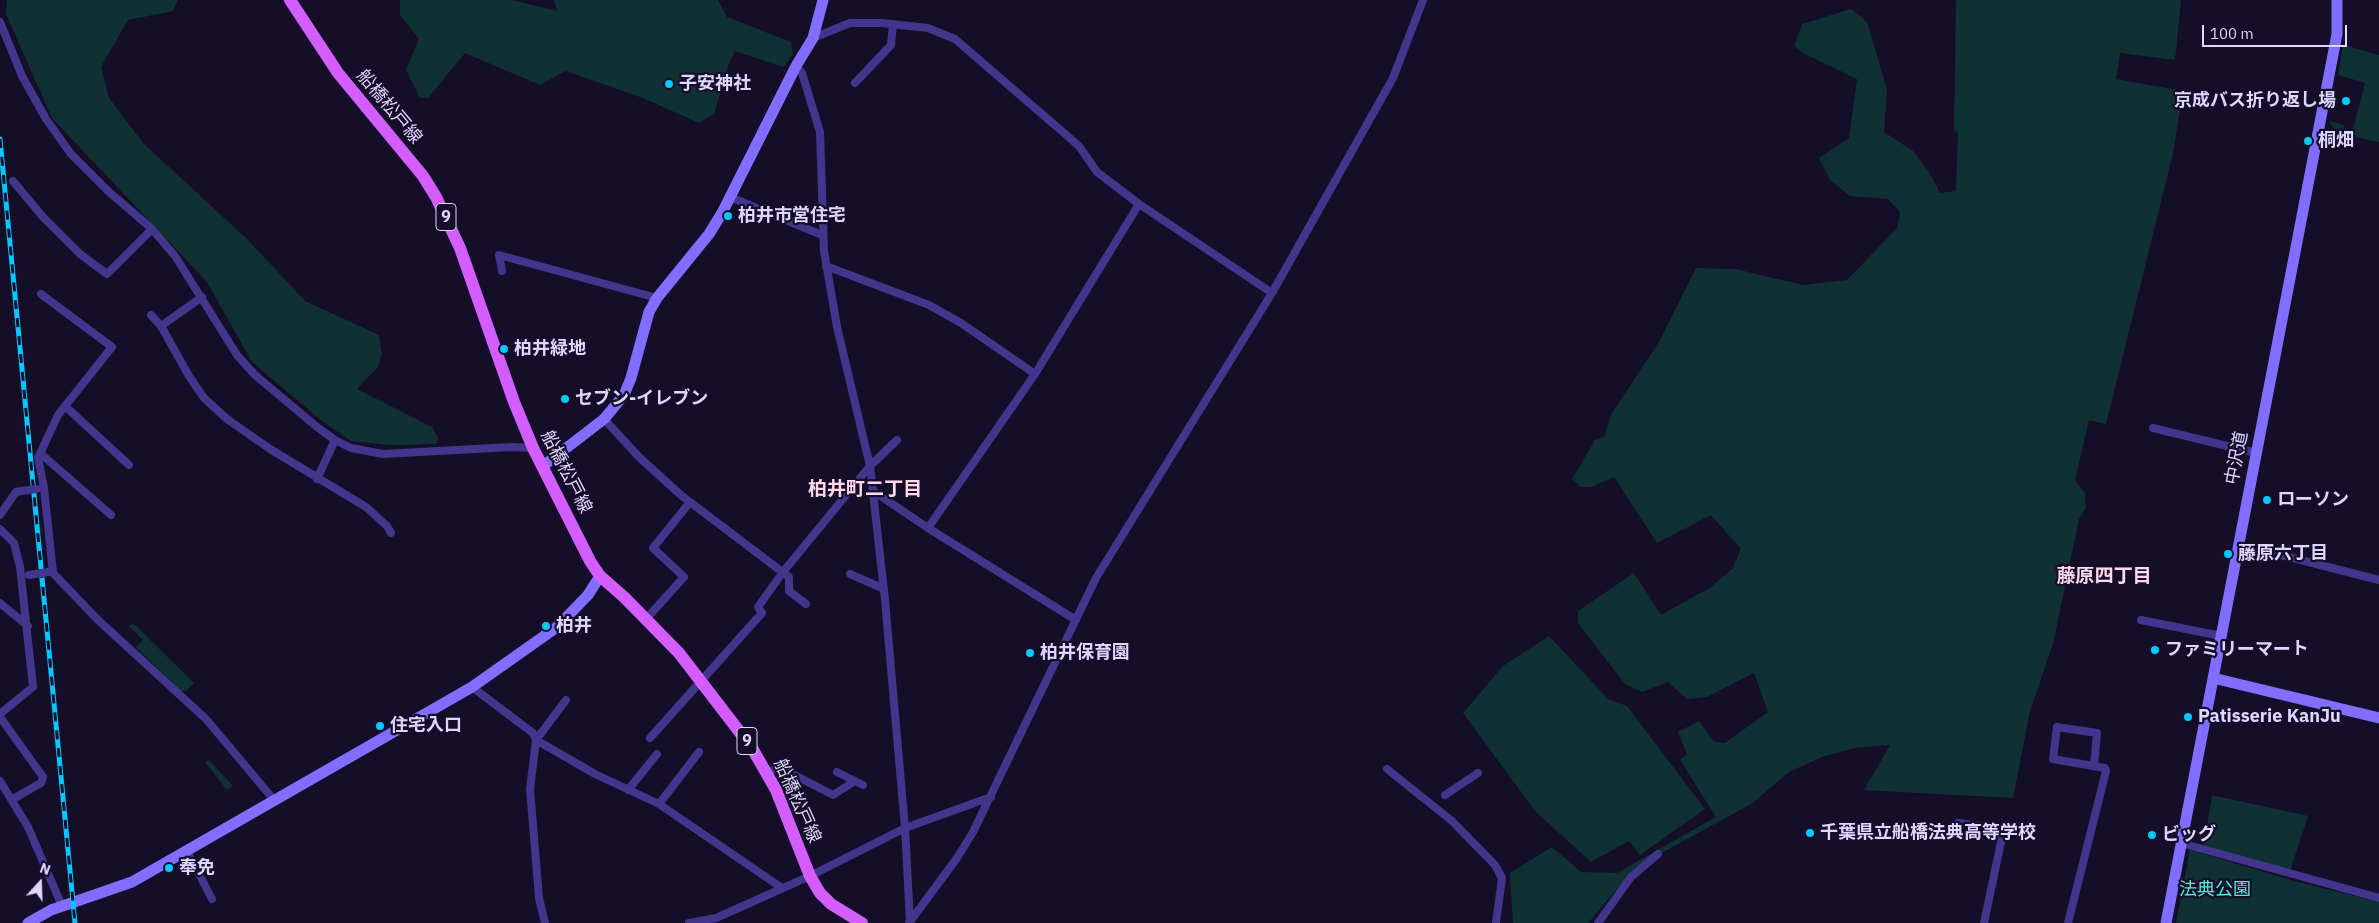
<!DOCTYPE html>
<html>
<head>
<meta charset="utf-8">
<style>
	body { margin:0 }
	#map { position:relative; width:2379px; height:923px; overflow:hidden; background:#150e29; font-family:"IBM Plex Sans",sans-serif }
	canvas { display:block }
	.north { position:absolute; left:15px; top:858px; width:50px; height:50px; -webkit-text-stroke:4px #150e29; paint-order:stroke; rotate:20deg; font-size:14px; font-weight:700; line-height:20px; text-align:center; color:#dfd6ff }
	.north::after { content:''; display:block; margin:auto; width:18px; height:22px; background:#dfd6ff; clip-path:polygon(50% 0,100% 100%,50% 72%,0 100%) }
	.scale { position:absolute; left:2202px; top:25px; width:145px; height:22px; box-sizing:border-box; border:2px solid #dfd6ff; border-top:0; padding-left:6px; font-size:15px; line-height:18px; white-space:nowrap; color:#dfd6ff; -webkit-text-stroke:4px #150e29; paint-order:stroke }
</style>
</head>
<body>
<div id="map">
<canvas width="2379" height="923"></canvas>
<div class="north">N</div>
<div class="scale">100 m</div>
</div>
<script>
const c = document.querySelector('canvas').getContext('2d');
c.lineJoin = 'round';
function paint(path, color) { c.fillStyle = color; c.fill(path, 'evenodd'); }
const shape = rows => new Path2D(rows.map(r => 'M' + r).join(''));
function strokePath(path, color, width, dash) { c.strokeStyle = color; c.lineWidth = width; c.lineCap = dash ? 'butt' : 'round'; c.setLineDash(dash || []); c.stroke(path); }
function drawText(font, color, halo, rows, align = 'center') {
  c.font = font + ' "IBM Plex Sans","Noto Sans JP",sans-serif'; c.lineWidth = 4.5; c.setLineDash([]); c.textBaseline = 'middle'; c.strokeStyle = halo; c.fillStyle = color; for (const [text, x, y, turn = 0] of rows) {
    c.save(); c.translate(x, y); c.rotate((+turn || 0) * Math.PI / 180); c.textAlign = isNaN(turn) ? turn : align; if (halo) c.strokeText(text, 0, 0); c.fillText(text, 0, 0); c.restore();
  }
}
paint(shape([
	[7,0,178,0,173,11,128,20,101,67,109,98,144,144,247,239,305,301,379,335,382,354,378,367,357,389,432,427,438,438,436,444,391,445,351,441,322,421,252,362,207,282,52,118,6,14],
	[400,0,512,0,557,11,554,0,718,0,727,17,791,42,793,53,784,67,735,51,728,66,714,114,699,123,643,98,566,71,540,85,465,53,428,98,420,98,406,70,419,39,400,15],
	[1956,0,2181,0,2175,60,2120,53,2116,79,2183,91,2173,153,2106,424,2089,420,2075,480,2085,493,2086,508,2079,519,2053,644,2030,711,2013,798,1864,790,1890,745,1854,748,1822,757,1789,772,1751,804,1636,867,1588,923,1513,923,1510,873,1552,847,1581,872,1617,873,1716,817,1680,760,1687,754,1678,732,1699,721,1714,742,1725,743,1768,712,1754,673,1707,697,1687,699,1668,682,1642,692,1625,684,1578,623,1578,611,1634,573,1661,615,1711,587,1732,569,1741,549,1711,515,1657,543,1614,477,1591,487,1581,487,1572,479,1595,440,1604,437,1612,413,1659,342,1696,268,1735,269,1803,285,1847,280,1897,228,1900,212,1888,199,1850,196,1830,180,1819,158,1849,138,1857,79,1803,53,1794,46,1802,24,1851,9,1867,22,1887,89,1884,132,1913,151,1929,172,1940,193,1956,191,1958,133,1954,130],
	[2343,45,2379,55,2379,142,2337,133,2329,121,2344,125,2343,131,2352,133,2365,83,2338,75],
	[133,623,194,683,186,691,181,691,136,647,143,640,129,626],
	[1549,636,1608,699,1627,706,1705,809,1640,855,1629,841,1591,862,1536,812,1463,713,1503,666],
	[209,760,233,786,227,790,205,762],
	[2212,795,2308,816,2290,871,2204,846],
	[2190,850,2298,882,2379,902,2379,923,2176,923]
]), '#103133');
strokePath(shape([
	[0,22,22,76,46,119,71,154,108,191,152,229,175,256,237,355,255,375,317,427,335,440,351,448,383,454,512,447,533,448],
	[813,38,850,23,882,23,928,28,955,39,1079,146,1097,172,1139,204,1272,293],
	[796,66,802,73,820,132,824,251,837,327,870,466,885,600,905,828,910,922],
	[855,83,891,45,893,24],
	[13,181,43,217,80,254,107,274,152,229],
	[730,197,822,235],
	[826,266,929,305,961,323,1035,374,928,528],
	[502,271,499,255,657,298],
	[41,294,112,347,58,415,38,458,44,488,53,573,97,619,206,719,274,800],
	[151,315,161,326,189,376,204,398,227,419,270,449,366,507,387,526,391,533],
	[161,326,202,297],
	[1035,374,1139,204],
	[65,406,129,465],
	[604,419,640,458,682,496,789,577,789,591,806,604],
	[2153,428,2256,453],
	[40,453,111,515],
	[317,479,335,440],
	[873,491,928,528,1076,620],
	[0,515,16,492,21,491],
	[0,529,14,543,20,567,33,687,0,714],
	[2238,544,2379,580],
	[850,574,884,589],
	[0,603,28,626],
	[646,619,684,577,653,548,690,502],
	[2141,620,2221,636],
	[472,687,533,733,536,740,530,789,539,898,545,923],
	[566,700,536,740,595,774,659,804,782,888],
	[0,717,43,777,41,783,13,799],
	[650,738,762,613,758,607,783,572,870,466,897,440],
	[1387,769,1452,821,1495,865,1502,878,1496,923],
	[837,772,863,785],
	[768,773,779,767,833,795,855,781],
	[0,781,28,827,62,906],
	[628,790,657,754],
	[1445,795,1478,773],
	[659,804,699,752],
	[1958,823,1996,828,2000,831,2002,837,1984,923],
	[2181,843,2379,898],
	[187,851,212,899],
	[689,923,716,918,810,876,905,828,991,797],
	[909,923,957,858,973,832,1096,578,1272,293,1393,78,1423,0],
	[1598,923,1631,877,1658,854],
	[2068,923,2106,771,2105,768,2053,759,2057,727,2097,733,2094,766]
]), '#42358c', 8);
strokePath(shape([
	[543,466,604,419,624,395,631,378,649,312,657,298,709,234,722,213,796,66,813,38,823,0],
	[2213,678,2379,718],
	[28,923,51,910,132,882,472,687,557,627,588,595,600,576],
	[2166,923,2337,34,2337,0]
]), '#816dff', 11);
strokePath(shape([
	[290,0,338,73,423,176,436,197,460,248,514,402,533,448,590,561,600,576,624,597,679,653,752,748,776,790,810,876,820,893,831,904,862,923]
]), '#d45dff', 12);
const rail = shape([
	[0,139,75,923]
]);
strokePath(rail, '#02c9ff', 5);
strokePath(rail, '#150e29', 3, [9]);
strokePath(shape([
	[21,491,37,489],
	[29,575,48,572]
]), '#42358c', 8);
for (const [x, y, r, color] of [
	[669,84,5,"#02c9ff"],
	[2346,101,5,"#02c9ff"],
	[2308,141,5,"#02c9ff"],
	[728,216,5,"#02c9ff"],
	[504,349,5,"#02c9ff"],
	[565,399,5,"#02c9ff"],
	[2267,500,5,"#02c9ff"],
	[2228,554,5,"#02c9ff"],
	[546,626,5,"#02c9ff"],
	[2155,650,5,"#02c9ff"],
	[1030,653,5,"#02c9ff"],
	[2188,717,5,"#02c9ff"],
	[380,726,5,"#02c9ff"],
	[1810,833,5,"#02c9ff"],
	[2152,835,5,"#02c9ff"],
	[169,868,5,"#02c9ff"]
]) { const dot = new Path2D(); dot.arc(x, y, r, 0, 2 * Math.PI); c.fillStyle = color; c.fill(dot); strokePath(dot, '#150e29', 2); }
for (const [x, y, w] of [
	[446,217,20],
	[747,741,20]
]) { const box = new Path2D(); box.roundRect(x - w / 2, y - 13.5, w, 27, 4); c.fillStyle = '#150e29'; c.fill(box); strokePath(box, '#dfd6ff', 1); }
drawText('bold 16px', '#dfd6ff', null, [
	["9",446,217],
	["9",747,741]
]);
drawText('bold 18px', '#dfd6ff', '#150e29', [
	["子安神社",679,84],
	["京成バス折り返し場",2336,101,"right"],
	["桐畑",2318,141],
	["柏井市営住宅",738,216],
	["柏井緑地",514,349],
	["セブン-イレブン",575,399],
	["ローソン",2277,500],
	["藤原六丁目",2238,554],
	["柏井",556,626],
	["ファミリーマート",2165,650],
	["柏井保育園",1040,653],
	["Patisserie KanJu",2198,717],
	["住宅入口",390,726],
	["千葉県立船橋法典高等学校",1820,833],
	["ビッグ",2162,835],
	["奉免",179,868]
], 'left');
drawText('18px', '#dfd6ff', '#150e29', [
	["船橋松戸線",389,107,50],
	["中沢道",2237,458,-79],
	["船橋松戸線",566,472,63],
	["船橋松戸線",797,801,66]
]);
drawText('18px', '#57ead5', '#150e29', [
	["法典公園",2215,890]
]);
drawText('bold 19px', '#ffd8ec', '#150e29', [
	["柏井町二丁目",865,490],
	["藤原四丁目",2104,577]
]);
</script>
</body>
</html>
